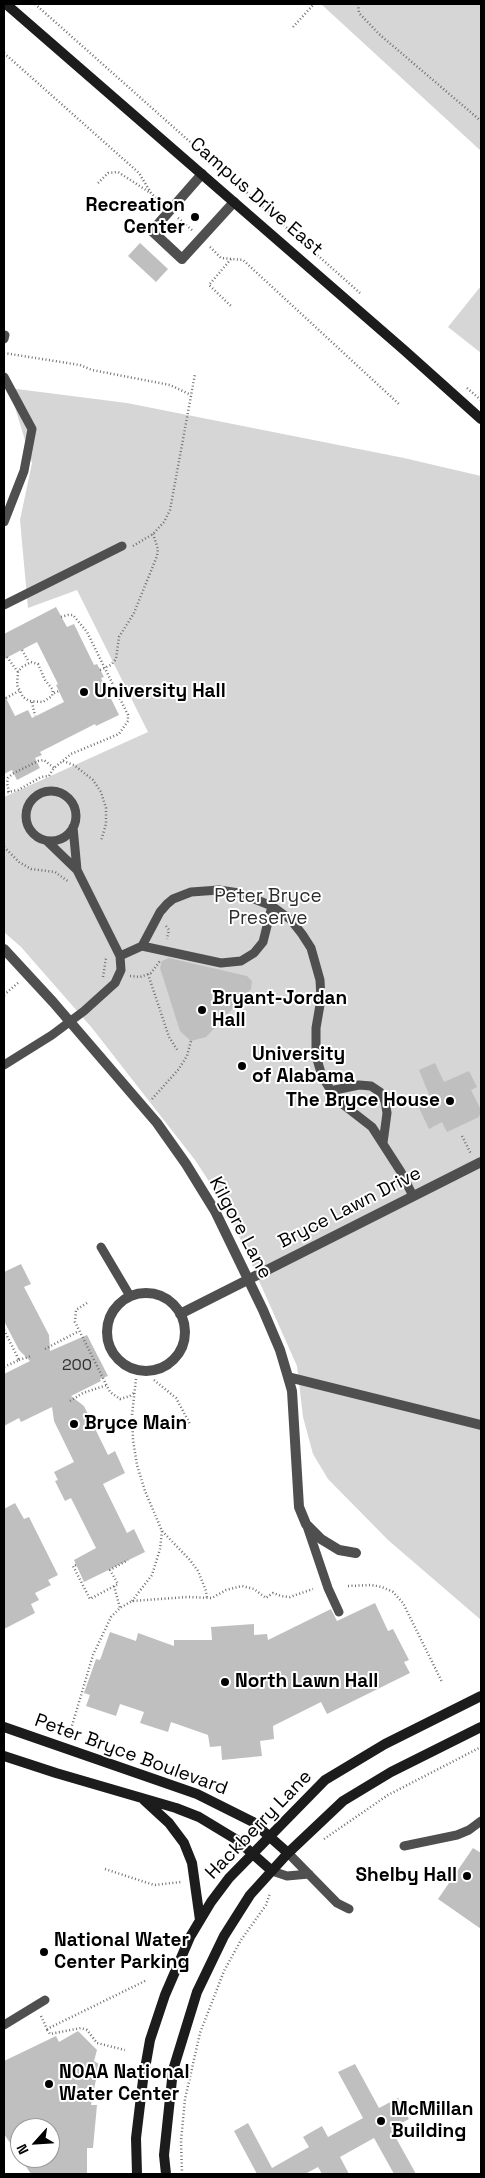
<!DOCTYPE html>
<html>
<head>
<meta charset="utf-8">
<style>
	body { margin:0 }
	#map { position:relative; width:485px; height:2178px; overflow:hidden; background:#fff; font-family:"Space Grotesk",sans-serif }
	canvas { display:block }
	.frame { position:absolute; inset:0; border:5px solid #000; pointer-events:none }
	.north { position:absolute; left:10px; top:2118px; width:50px; height:50px; box-sizing:border-box; background:#fff; border:1px solid #999; border-radius:50%; rotate:244deg; font-size:14px; font-weight:700; line-height:20px; text-align:center; color:#000 }
	.north::after { content:''; display:block; margin:auto; width:18px; height:22px; background:#000; clip-path:polygon(50% 0,100% 100%,50% 72%,0 100%) }
</style>
</head>
<body>
<div id="map">
<canvas width="485" height="2178"></canvas>
<div class="frame"></div>
<div class="north">N</div>
</div>
<script>
const c = document.querySelector('canvas').getContext('2d');
c.lineJoin = 'round';
function paint(path, color) { c.fillStyle = color; c.fill(path, 'evenodd'); }
const shape = rows => new Path2D(rows.map(r => 'M' + r).join(''));
function strokePath(path, color, width, dash) { c.strokeStyle = color; c.lineWidth = width; c.lineCap = dash ? 'butt' : 'round'; c.setLineDash(dash || []); c.stroke(path); }
function drawText(font, color, halo, rows, align = 'center') {
  c.font = font + ' "Space Grotesk",sans-serif'; c.lineWidth = 4; c.setLineDash([]); c.textBaseline = 'middle'; c.strokeStyle = halo; c.fillStyle = color; for (const [text, x, y, turn = 0] of rows) {
    c.save(); c.translate(x, y); c.rotate((+turn || 0) * Math.PI / 180); c.textAlign = isNaN(turn) ? turn : align; if (halo) c.strokeText(text, 0, 0); c.fillText(text, 0, 0); c.restore();
  }
}
paint(shape([
	[321,4,481,4,481,151],
	[481,286,481,353,448,327],
	[9,388,127,403,404,458,481,476,481,1620,388,1540,328,1479,313,1454,303,1417,297,1366,227,1209,195,1160,92,1028,21,947,4,932,4,797,148,732,77,590,28,608,20,520,32,463]
]), '#d6d6d6');
paint(shape([
	[140,243,168,269,156,282,128,256],
	[56,607,67,627,74,624,94,665,97,664,104,677,101,678,119,715,96,726,95,724,40,752,42,755,35,758,40,768,17,780,12,770,4,774,4,694,15,716,28,710,32,718,64,702,56,685,58,684,37,642,4,659,4,634],
	[169,958,247,976,252,981,251,989,206,1037,191,1041,180,1031,160,968,162,961],
	[435,1063,444,1082,469,1071,477,1087,471,1090,481,1110,479,1117,447,1132,442,1122,429,1129,417,1104,430,1097,419,1070],
	[21,1264,31,1284,24,1287,49,1335,50,1351,87,1335,108,1376,100,1379,101,1381,71,1396,84,1406,108,1455,115,1451,125,1473,103,1484,127,1533,134,1529,145,1552,84,1582,74,1560,96,1548,71,1498,65,1501,55,1481,58,1480,54,1472,74,1462,54,1421,52,1407,21,1422,19,1418,4,1426,4,1374,30,1361,19,1350,4,1321,4,1272],
	[15,1503,24,1519,29,1517,58,1575,48,1580,51,1585,35,1593,39,1600,31,1604,35,1613,4,1629,4,1509],
	[375,1603,388,1631,393,1629,409,1660,404,1662,410,1673,327,1714,321,1702,273,1726,274,1739,260,1741,262,1756,222,1760,221,1746,210,1747,208,1735,171,1722,168,1732,140,1723,144,1712,120,1704,116,1716,86,1706,90,1695,84,1693,96,1659,100,1660,110,1632,136,1641,138,1633,174,1646,174,1640,212,1640,211,1627,254,1624,254,1635,267,1634,268,1640,331,1609,337,1621],
	[473,1848,481,1853,481,1929,438,1899],
	[78,2031,97,2050,94,2061,99,2064,91,2105,97,2105,93,2148,87,2148,87,2174,31,2174,4,2134,4,2061,56,2036,59,2042],
	[20,2128,50,2128,50,2158,20,2158],
	[355,2064,379,2108,398,2098,409,2119,391,2129,416,2174,394,2174,374,2138,340,2157,349,2174,322,2174,318,2167,305,2174,257,2174,234,2131,248,2123,272,2168,309,2147,303,2137,308,2134,322,2126,328,2137,363,2118,338,2072]
]), '#bfbfbf');
strokePath(shape([
	[35,4,360,293],
	[358,4,359,13,379,34,481,121],
	[293,27,314,4],
	[4,53,139,173,151,193,161,203],
	[98,183,108,173,118,172,149,192],
	[178,218,193,231],
	[210,247,221,258,243,260,400,405],
	[231,259,209,285,231,306],
	[4,353,80,365,92,370,170,385,191,395],
	[467,388,481,400],
	[133,546,153,534,164,522,170,510,195,374],
	[22,650,29,662],
	[7,657,18,672],
	[31,662,38,664,45,680,53,690,52,696,43,702,29,701,23,697,17,685,18,672,22,667,31,662],
	[100,670,111,665,116,659,119,637,134,613,157,556,158,549,153,534],
	[54,693,59,691],
	[6,698,19,691],
	[32,702,35,716],
	[63,761,74,765,93,780,101,792,106,808,106,824,101,841],
	[9,792,7,783,8,778,12,774,38,761,44,760,54,768],
	[4,793,18,790,41,777,49,776,54,768,71,754,119,734,128,721,128,715,87,632,73,615,68,615,61,617],
	[4,847,19,862,31,869,55,872,69,882],
	[166,926,169,930,167,939],
	[148,974,169,1037,178,1051],
	[130,976,140,977,151,973,160,961],
	[103,977,106,958],
	[4,995,19,982],
	[152,1099,178,1070,187,1056,191,1041],
	[462,1136,471,1154],
	[87,1303,76,1310,75,1322,110,1392,120,1399,130,1396,135,1392],
	[4,1330,19,1360,4,1367],
	[45,1349,79,1331],
	[19,1360,31,1356],
	[136,1379,132,1415,133,1440,137,1465,145,1491,162,1531,190,1560,198,1571,206,1591,207,1598],
	[154,1380,176,1398,190,1424],
	[70,1401,83,1393,107,1385],
	[76,1565,73,1566,90,1599,118,1584,110,1570,128,1560],
	[114,1586,120,1608],
	[348,1586,371,1585,382,1587,393,1592,403,1603,442,1682],
	[132,1601,152,1575,160,1549,162,1531],
	[71,1729,93,1655,111,1617,120,1608,132,1601,188,1597,212,1598,226,1590,242,1586,254,1589,266,1598,273,1593,281,1596,290,1597,313,1589],
	[324,1839,388,1795,481,1747],
	[105,1869,154,1885,181,1882],
	[41,2016,47,2029,147,1980],
	[47,2030,50,2034,81,2028,87,2030,97,2043,125,2050],
	[182,2174,181,2141,185,2099,200,2033,224,1971,241,1940,266,1905,270,1893]
]), '#717171', 2.5, [1, 2.5]);
strokePath(shape([
	[4,339,5,335],
	[4,377,32,429,24,471,4,522],
	[4,605,122,546],
	'26 816a25 25 0 1 1 50 0a25 25 0 1 1-50 0Z',
	[73,827,77,870],
	[142,946,221,963,241,961,254,953,263,942,272,906],
	[120,956,142,946,160,912,167,904,173,899,191,892,219,890,239,893,272,906,291,920,302,934,311,948,320,980,321,999,316,1028,316,1056,322,1076,336,1099,372,1127,401,1172,413,1196],
	[4,1065,52,1035,84,1011,115,983,121,970,120,956,77,870,47,841],
	[330,1091,359,1085,371,1086,380,1092,385,1101,387,1113,383,1143],
	[101,1247,130,1296],
	[307,1526,328,1588,339,1612],
	[404,1846,457,1835,469,1830,481,1821],
	[288,1853,337,1903,349,1909],
	[272,1871,287,1876,309,1874],
	[4,2025,45,2000]
]), '#4f4f4f', 9);
strokePath(shape([
	[202,174,152,231,182,259,234,202],
	[4,949,53,1002,157,1123,186,1164,215,1211,263,1310,280,1350,288,1377,292,1391,299,1507,306,1524,321,1539,339,1550,356,1553],
	'107 1332a39 39 0 1 1 78 0a39 39 0 1 1-78 0Z',
	[180,1314,481,1162],
	[288,1377,481,1425]
]), '#4f4f4f', 10);
strokePath(shape([
	[6,4,404,350,481,419],
	[4,1727,197,1794,253,1822,288,1853],
	[4,1756,56,1773,176,1808,199,1817,237,1840,272,1871],
	[144,1800,169,1823,184,1843,192,1863,200,1920],
	[137,2174,136,2138,143,2080,150,2040,165,1995,190,1937,211,1902,229,1878,325,1780,385,1744,481,1696],
	[166,2174,164,2155,173,2070,197,1992,224,1936,250,1895,288,1853,343,1801,391,1772,481,1727]
]), '#1c1c1c', 10);
for (const [x, y, r, color] of [
	[195,217,5,"#000"],
	[84,692,5,"#000"],
	[202,1010,5,"#000"],
	[242,1066,5,"#000"],
	[450,1101,5,"#000"],
	[74,1424,5,"#000"],
	[225,1682,5,"#000"],
	[467,1876,5,"#000"],
	[44,1952,5,"#000"],
	[49,2084,5,"#000"],
	[381,2121,5,"#000"]
]) { const dot = new Path2D(); dot.arc(x, y, r, 0, 2 * Math.PI); c.fillStyle = color; c.fill(dot); strokePath(dot, '#fff', 2); }
drawText('16px', '#303030', null, [
	["200",77,1366]
]);
drawText('19px', '#000', '#fff', [
	["Campus Drive East",256,197,41],
	["Bryce Lawn Drive",350,1208,-27],
	["Kilgore Lane",240,1228,62],
	["Peter Bryce Boulevard",131,1755,20],
	["Hackberry Lane",259,1825,-46]
]);
drawText('bold 19px', '#000', '#fff', [
	["Recreation",185,206,"right"],
	["Center",185,228,"right"],
	["University Hall",94,692],
	["Bryant-Jordan",212,999],
	["Hall",212,1021],
	["University",252,1055],
	["of Alabama",252,1077],
	["The Bryce House",440,1101,"right"],
	["Bryce Main",84,1424],
	["North Lawn Hall",235,1682],
	["Shelby Hall",457,1876,"right"],
	["National Water",54,1941],
	["Center Parking",54,1963],
	["NOAA National",59,2073],
	["Water Center",59,2095],
	["McMillan",391,2110],
	["Building",391,2132]
], 'left');
drawText('19px', '#2d2d2d', '#fff', [
	["Peter Bryce",268,897],
	["Preserve",268,919]
]);
</script>
</body>
</html>
